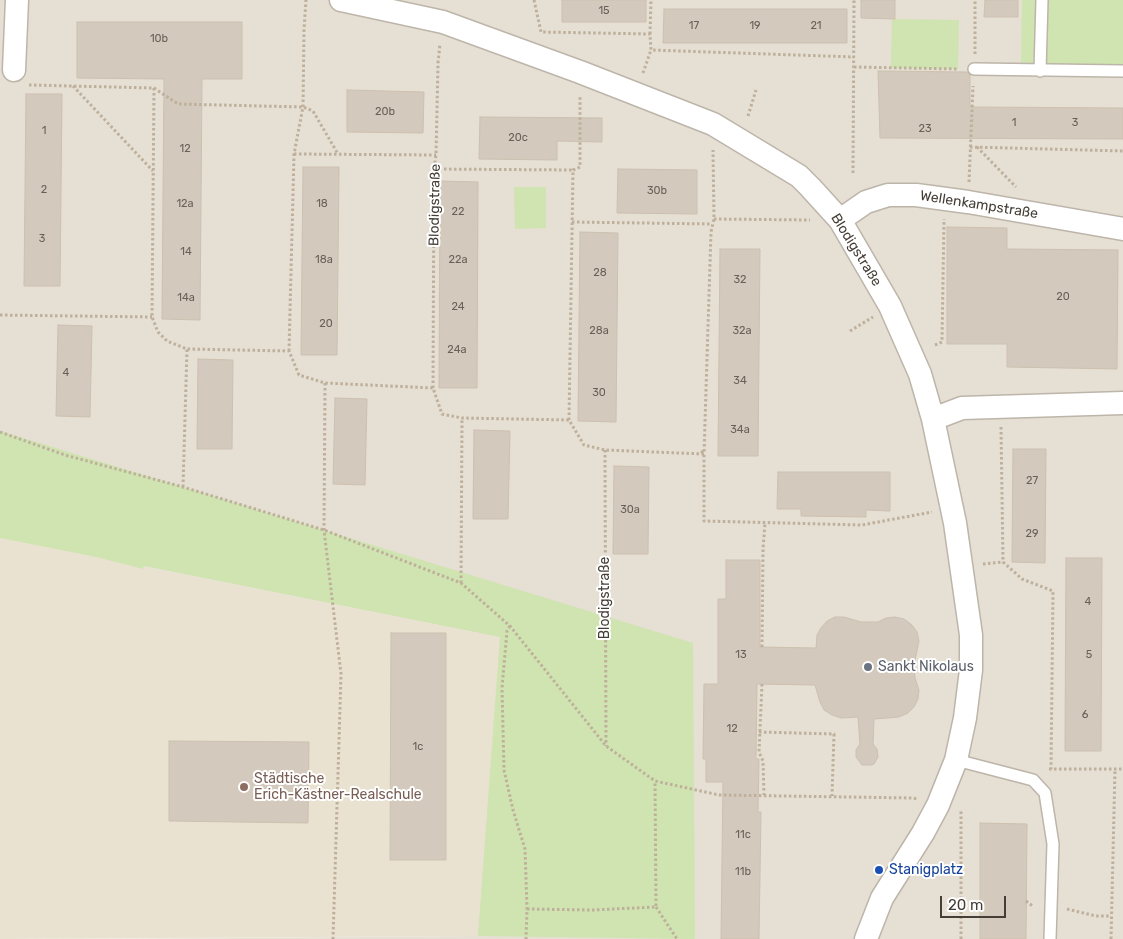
<!DOCTYPE html>
<html>
<head>
<meta charset="utf-8">
<style>
	body { margin:0 }
	#map { position:relative; width:1123px; height:939px; overflow:hidden; background:#f2eee6; font-family:Rubik,sans-serif }
	canvas { display:block }
	.scale { position:absolute; left:940px; top:896px; width:66px; height:22px; box-sizing:border-box; border:2px solid #443e36; border-top:0; padding-left:6px; font-size:15px; line-height:18px; white-space:nowrap; color:#443e36; -webkit-text-stroke:4px #fff; paint-order:stroke }
</style>
</head>
<body>
<div id="map">
<canvas width="1123" height="939"></canvas>
<div class="scale">20 m</div>
</div>
<script>
const c = document.querySelector('canvas').getContext('2d');
c.lineJoin = 'round';
function paint(path, color) { c.fillStyle = color; c.fill(path, 'evenodd'); }
const shape = rows => new Path2D(rows.map(r => 'M' + r).join(''));
function strokePath(path, color, width, dash) { c.strokeStyle = color; c.lineWidth = width; c.lineCap = dash ? 'butt' : 'round'; c.setLineDash(dash || []); c.stroke(path); }
function drawText(font, color, halo, rows, align = 'center') {
  c.font = font + ' Rubik,sans-serif'; c.lineWidth = 4; c.setLineDash([]); c.textBaseline = 'middle'; c.strokeStyle = halo; c.fillStyle = color; for (const [text, x, y, turn = 0] of rows) {
    c.save(); c.translate(x, y); c.rotate((+turn || 0) * Math.PI / 180); c.textAlign = isNaN(turn) ? turn : align; if (halo) c.strokeText(text, 0, 0); c.fillText(text, 0, 0); c.restore();
  }
}
paint(shape([
	[0,0,1123,0,1123,939,128,939,477,936,499,637,0,538]
]), '#e6dfd4');
paint(shape([
	[0,538,500,637,478,936,0,939]
]), '#eae2d0');
paint(shape([
	[1022,0,1123,0,1123,64,1021,65],
	[892,19,959,20,958,69,891,68],
	[514,187,546,187,546,228,515,229],
	[0,431,693,643,695,939,478,936,500,637,144,566,143,569,96,557,0,538]
]), '#cfe4b0');
const building = shape([
	[562,0,646,0,646,22,562,22,562,0],
	[861,0,895,0,895,19,861,18,861,0],
	[985,0,1018,0,1018,17,984,17,985,0],
	[664,9,847,9,847,43,663,43,664,9],
	[77,22,242,22,242,79,202,79,200,320,162,319,164,79,77,78,77,22],
	[878,71,967,72,970,75,970,107,1123,108,1123,139,880,138,878,71],
	[347,90,424,92,423,133,347,132,347,90],
	[26,94,62,94,60,286,24,286,26,94],
	[480,117,602,118,602,142,557,141,557,160,479,159,480,117],
	[303,167,339,167,337,355,301,355,303,167],
	[618,169,697,170,697,214,617,213,618,169],
	[440,181,478,182,477,388,439,388,440,181],
	[947,227,1007,228,1007,249,1118,250,1117,369,1007,367,1007,344,947,344,947,227],
	[580,232,618,233,616,422,578,421,580,232],
	[720,249,760,249,758,456,718,456,720,249],
	[58,325,92,326,90,417,56,416,58,325],
	[198,359,233,360,232,449,197,449,198,359],
	[335,398,367,399,365,485,333,484,335,398],
	[474,430,510,431,508,519,473,519,474,430],
	[1013,449,1046,449,1045,563,1012,562,1013,449],
	[614,466,649,467,648,554,613,554,614,466],
	[778,472,890,472,890,511,866,510,866,517,801,516,801,509,777,509,778,472],
	[1066,558,1102,558,1101,751,1065,751,1066,558],
	[726,560,760,560,760,647,816,648,817,635,821,628,827,621,835,617,844,617,861,622,878,622,886,618,895,617,904,619,912,625,917,632,919,641,914,665,915,678,919,690,918,699,914,707,908,713,899,717,874,719,873,744,877,749,878,757,874,764,871,765,862,765,856,757,856,750,860,744,858,717,841,718,832,715,824,710,820,702,815,685,757,684,756,759,759,759,758,812,761,812,759,939,721,939,723,782,706,782,706,759,703,759,704,684,718,684,718,599,726,599,726,560],
	[391,633,446,633,446,860,390,860,391,633],
	[169,741,309,742,308,823,169,821,169,741],
	[980,823,1027,824,1026,939,980,939,980,823]
]);
paint(building, '#d3c9bc');
strokePath(building, '#cdc1b0', 1);
const lane = shape([
	[974,69,1123,71],
	[1040,71,1042,0],
	[956,760,1033,780,1045,793,1053,844,1050,939]
]);
const street = shape([
	[341,0,443,22,580,72,713,124,799,176,810,187,840,220,890,306,920,374,933,419,955,523,971,635,971,670,965,718,956,760,938,805,923,833,882,898,866,939],
	[14,70,17,0],
	[840,220,866,202,888,195,916,195,968,202,1123,229],
	[933,419,962,408,1123,403]
]);
strokePath(lane, '#bdb5a9', 14);
strokePath(street, '#bdb5a9', 25);
strokePath(shape([
	[534,0,541,32,650,34,651,50,854,57],
	[650,34,651,0],
	[975,54,975,0],
	[854,67,958,69],
	[643,73,651,50],
	[29,85,154,88,178,104,303,107,313,111,338,154],
	[73,86,153,171],
	[154,88,152,317,158,332,167,341,187,349,289,351,299,375,325,383,433,388,442,414,462,418,569,420,584,445,605,450,704,454,711,232,714,219,713,150],
	[748,116,756,90],
	[970,147,1123,151],
	[977,147,1016,187],
	[294,154,436,155],
	[434,169,573,170],
	[853,173,854,0],
	[969,182,973,86],
	[714,219,810,220],
	[572,222,712,224],
	[0,315,152,317],
	[850,331,873,317],
	[935,345,942,342,944,219],
	[289,351,294,154,303,107,304,30,306,0],
	[325,383,324,530,341,674,333,939],
	[433,388,434,169,436,155,438,63,440,44],
	[569,420,573,170,580,167,580,95],
	[1001,427,1003,562,1022,579,1053,591,1051,769],
	[0,432,65,455,183,487,324,530,461,583,510,626,606,746,655,781,719,795,912,798,918,799],
	[605,450,606,746],
	[701,451,704,454,704,521,862,525,932,512],
	[183,487,187,349],
	[983,564,1003,562],
	[461,583,462,418],
	[510,626,507,631,502,688,504,770,513,810,525,849,527,909,526,939],
	[762,647,763,549,765,523],
	[762,684,759,752,763,761,764,795],
	[759,732,834,734,832,796],
	[1049,769,1123,769],
	[1026,901,1034,907],
	[656,907,677,939],
	[527,909,592,910,656,907,655,781],
	[1067,909,1096,916,1111,916],
	[961,939,961,810],
	[1111,939,1115,769]
]), '#beb09b', 3, [2.5, 2.5]);
strokePath(lane, '#fff', 11);
strokePath(street, '#fff', 22);
for (const [x, y, r, color] of [
	[868,667,5,"#6b7280"],
	[244,787,5,"#8d6e63"],
	[879,870,5,"#1a4fb4"]
]) { const dot = new Path2D(); dot.arc(x, y, r, 0, 2 * Math.PI); c.fillStyle = color; c.fill(dot); strokePath(dot, '#fff', 2); }
drawText('11px', '#686158', null, [
	["15",604,11],
	["17",694,26],
	["19",755,26],
	["21",816,26],
	["10b",159,39],
	["20b",385,112],
	["1",1014,123],
	["3",1075,123],
	["23",925,129],
	["1",44,131],
	["20c",518,138],
	["12",185,149],
	["2",44,190],
	["30b",657,191],
	["12a",185,204],
	["18",322,204],
	["22",458,212],
	["3",42,239],
	["14",186,252],
	["18a",324,260],
	["22a",458,260],
	["28",600,273],
	["32",740,280],
	["20",1063,297],
	["14a",186,298],
	["24",458,307],
	["20",326,324],
	["28a",599,331],
	["32a",742,331],
	["24a",457,350],
	["4",66,373],
	["34",740,381],
	["30",599,393],
	["34a",740,430],
	["27",1032,481],
	["30a",630,510],
	["29",1032,534],
	["4",1088,602],
	["13",741,655],
	["5",1089,655],
	["6",1085,715],
	["12",732,729],
	["1c",418,747],
	["11c",743,835],
	["11b",743,872]
]);
drawText('14px', '#443e36', '#fff', [
	["Blodigstraße",435,205,-89],
	["Wellenkampstraße",979,205,9],
	["Blodigstraße",856,250,58],
	["Blodigstraße",605,598,-90]
]);
drawText('14px', '#5b616d', '#fff', [
	["Sankt Nikolaus",878,667]
], 'left');
drawText('14px', '#785e54', '#fff', [
	["Städtische",254,779],
	["Erich-Kästner-Realschule",254,795]
], 'left');
drawText('14px', '#164399', '#fff', [
	["Stanigplatz",889,870]
], 'left');
</script>
</body>
</html>
